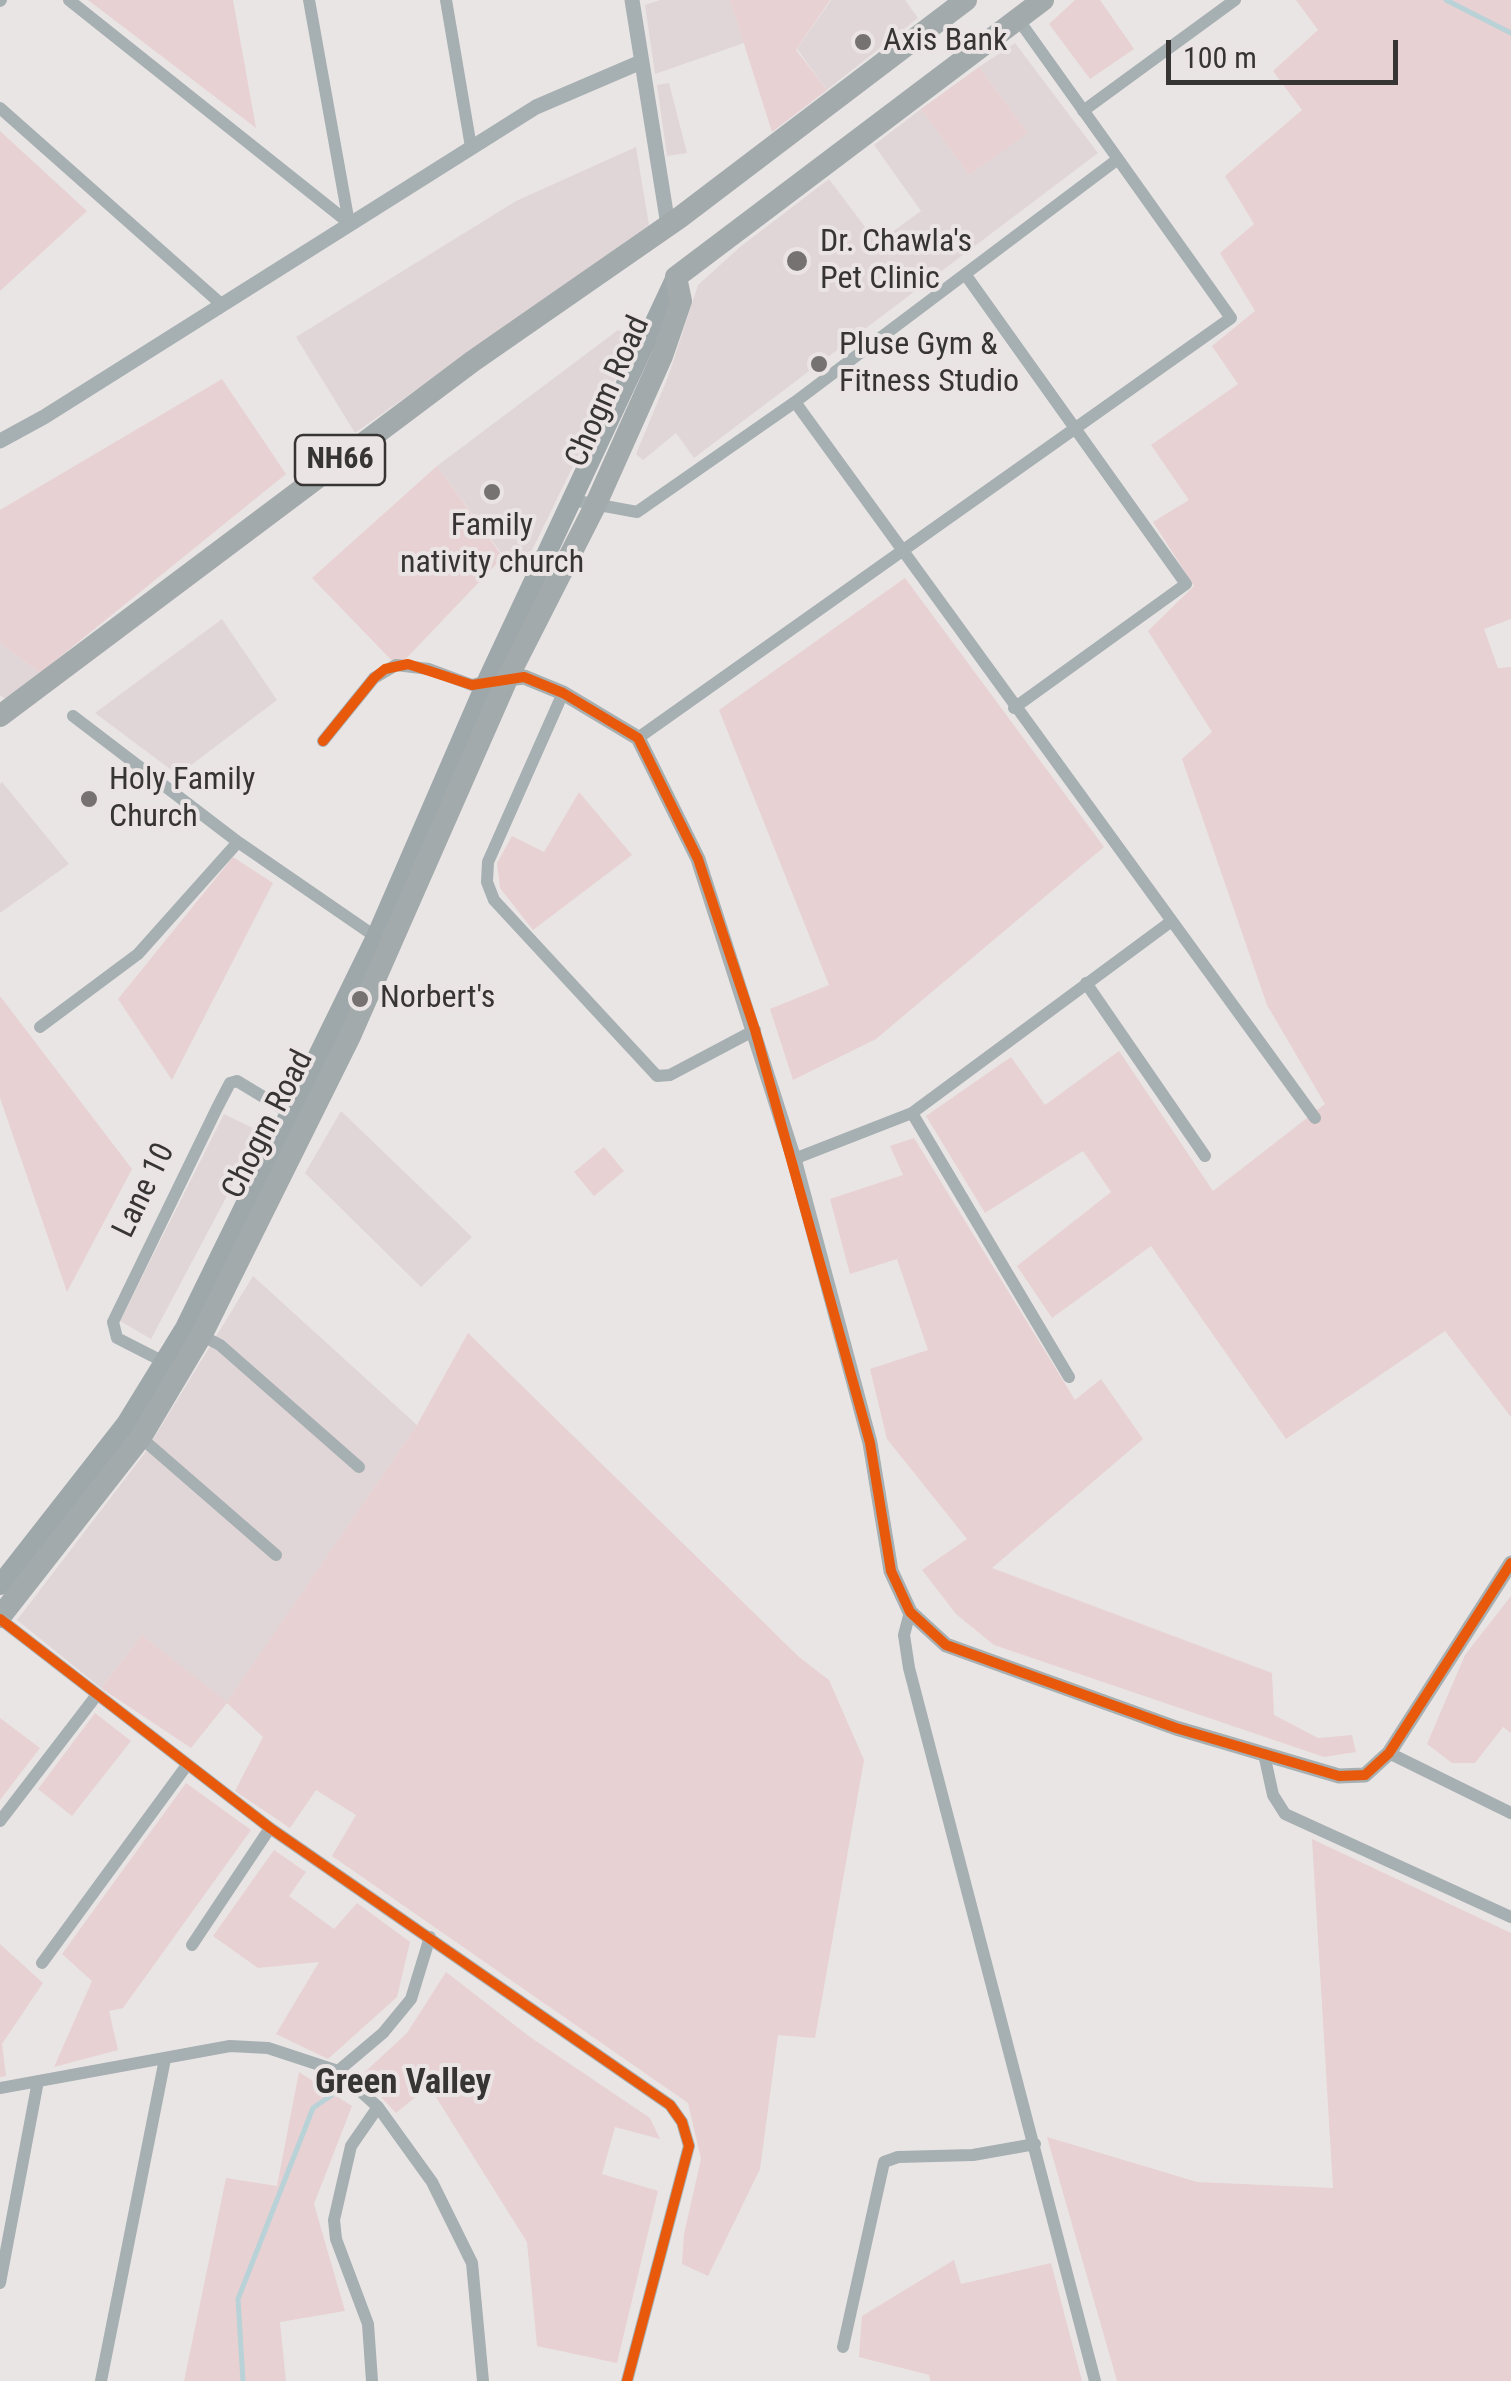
<!DOCTYPE html>
<html>
<head>
<meta charset="utf-8">
<style>
	body { margin:0 }
	#map { position:relative; width:1511px; height:2381px; overflow:hidden; background:#eae5e5; font-family:"Roboto Condensed",sans-serif }
	canvas { display:block }
	.scale { position:absolute; left:1166px; top:40px; width:232px; height:45px; box-sizing:border-box; border:5px solid #373434; border-top:0; padding-left:12px; font-size:30px; line-height:35px; white-space:nowrap; color:#373434; -webkit-text-stroke:8px #ebe4e4; paint-order:stroke }
</style>
</head>
<body>
<div id="map">
<canvas width="1511" height="2381"></canvas>
<div class="scale">100 m</div>
</div>
<script>
const c = document.querySelector('canvas').getContext('2d');
c.lineJoin = 'round';
function paint(path, color) { c.fillStyle = color; c.fill(path, 'evenodd'); }
const shape = rows => new Path2D(rows.map(r => 'M' + r).join(''));
function strokePath(path, color, width, dash) { c.strokeStyle = color; c.lineWidth = width; c.lineCap = dash ? 'butt' : 'round'; c.setLineDash(dash || []); c.stroke(path); }
function drawText(font, color, halo, rows, align = 'center') {
  c.font = font + ' "Roboto Condensed",sans-serif'; c.lineWidth = 8; c.setLineDash([]); c.textBaseline = 'middle'; c.strokeStyle = halo; c.fillStyle = color; for (const [text, x, y, turn = 0] of rows) {
    c.save(); c.translate(x, y); c.rotate((+turn || 0) * Math.PI / 180); c.textAlign = isNaN(turn) ? turn : align; if (halo) c.strokeText(text, 0, 0); c.fillText(text, 0, 0); c.restore();
  }
}
paint(shape([
	[660,0,730,0,744,43,655,74,645,5],
	[831,0,905,0,918,18,827,90,797,49],
	[1015,43,1098,153,694,458,676,433,643,460,636,454,668,377,698,285,740,247,829,179,877,243,921,211,874,145,921,109,969,175,1027,132,979,67],
	[669,83,687,153,667,156,657,85],
	[636,147,649,225,355,433,296,337,516,201],
	[618,330,635,339,519,577,437,466],
	[222,619,277,700,178,775,95,713],
	[0,643,40,673,5,699,0,695],
	[2,782,69,864,0,913,0,784],
	[341,1111,472,1237,421,1287,305,1173],
	[224,1114,261,1132,151,1339,120,1321],
	[253,1276,417,1425,227,1703,142,1635,101,1688,17,1620,144,1454]
]), '#e1d6d7');
paint(shape([
	[88,0,233,0,256,128],
	[730,0,830,0,796,50,827,90,772,132],
	[1075,0,1100,0,1134,49,1090,79,1049,24],
	[1296,0,1511,0,1511,619,1484,629,1498,668,1511,667,1511,1417,1445,1331,1286,1439,1151,1246,1052,1318,1017,1266,1111,1192,1083,1151,985,1213,926,1116,1011,1057,1045,1105,1119,1051,1213,1191,1325,1104,1267,1005,1182,759,1212,732,1148,631,1194,586,1153,522,1189,500,1151,445,1238,384,1212,346,1255,311,1220,253,1254,224,1225,176,1302,110,1273,71,1318,30],
	[979,67,1028,133,969,175,921,109],
	[0,131,87,211,0,291],
	[222,379,286,474,40,673,0,643,0,510],
	[437,466,503,557,398,667,312,578],
	[905,578,1104,847,876,1039,793,1080,770,1009,829,985,719,710],
	[579,792,632,855,533,930,500,888,497,863,512,836,544,852],
	[233,857,273,883,172,1080,118,999],
	[0,996,132,1169,67,1292,0,1098],
	[914,1138,1075,1400,1101,1379,1143,1439,992,1568,1272,1673,1274,1715,1318,1738,1352,1735,1356,1752,1324,1757,994,1645,956,1614,922,1570,967,1539,887,1439,870,1369,928,1350,897,1259,850,1274,830,1199,903,1175,890,1146],
	[604,1147,624,1171,594,1196,574,1172],
	[468,1333,799,1657,829,1680,864,1760,815,2038,778,2035,760,2169,708,2276,682,2264,684,2234,701,2159,688,2103,332,1856,356,1815,316,1790,290,1828,235,1791,263,1737,227,1703,191,1748,101,1688,142,1635,227,1702,417,1425],
	[1511,1596,1511,1733,1503,1727,1475,1763,1452,1763,1427,1744,1465,1655],
	[95,1713,131,1741,72,1816,38,1789],
	[0,1718,40,1748,0,1800],
	[186,1783,251,1830,123,2008,109,2011,118,2050,54,2067,92,1981,62,1954],
	[1312,1839,1511,1933,1511,2381,1117,2381,1047,2137,1197,2182,1333,2188],
	[274,1850,306,1872,289,1896,334,1929,357,1903,410,1942,397,1997,328,2059,276,2034,319,1962,258,1968,213,1936],
	[0,1944,43,1983,2,2044,6,2076,0,2077],
	[446,1972,530,2037,650,2118,660,2139,615,2127,602,2174,658,2191,617,2363,537,2346,527,2242,429,2086,396,2113,366,2081,365,2072,407,2033],
	[299,2072,352,2106,314,2204,345,2311,280,2322,286,2381,184,2381,226,2178,277,2186],
	[954,2260,961,2284,1051,2263,1082,2381,930,2381,929,2375,859,2357,862,2316]
]), '#e7d1d2');
strokePath(shape([
	[1446,0,1511,33],
	[243,2381,238,2299,313,2108,336,2092]
]), '#b8d2d7', 5);
strokePath(shape([
	[69,0,349,223],
	[309,0,349,223],
	[446,0,471,147],
	[0,1,1,0],
	[0,108,220,303],
	[1083,111,1235,0],
	[965,274,1186,584,1014,708],
	[795,402,1315,1118],
	[572,500,637,512,795,402,1118,159,1018,19],
	[563,693,488,862,487,882,494,900,657,1076,670,1075,755,1030],
	[73,716,238,842,376,937],
	[638,738,1231,318,1118,159],
	[323,741,374,678,396,665,429,669,472,685,487,681],
	[1086,983,1205,1156],
	[40,1027,138,954,238,842],
	[912,1113,1069,1377],
	[794,1159,912,1113,1169,923],
	[197,1333,220,1345,359,1467],
	[164,1362,117,1338,113,1322,217,1108,230,1083,237,1081,290,1113],
	[139,1436,276,1555],
	[910,1612,904,1635,909,1668,1095,2381],
	[0,1619,270,1828,670,2105,682,2122,689,2146,627,2381],
	[1389,1753,1511,1813],
	[1264,1754,1273,1795,1285,1814,1511,1917],
	[0,1821,96,1696],
	[192,1945,270,1828],
	[42,1963,187,1765],
	[338,2071,383,2033,411,1999,430,1937],
	[0,2088,230,2046,268,2048,338,2071,378,2107,432,2182,472,2263,483,2381],
	[0,2283,38,2081],
	[843,2347,884,2162,898,2157,973,2155,1035,2144],
	[101,2381,165,2059],
	[372,2381,368,2324,336,2239,334,2220,351,2146,378,2107]
]), '#a6afb1', 12);
strokePath(shape([
	[632,0,668,225],
	[0,441,44,417,536,107,641,62],
	[499,680,524,677,563,693,638,738,698,859,794,1159,870,1443,891,1571,910,1612,946,1645,1176,1728,1339,1776,1365,1775,1389,1753,1511,1563]
]), '#a6afb1', 15);
strokePath(shape([
	[0,1585,126,1424,185,1328,376,937,487,681,676,277]
]), '#9ea7a9', 20);
strokePath(shape([
	[0,716,473,361,679,218,966,0],
	[0,1617,141,1437,201,1336,350,1036,507,679,595,506,662,356,681,301,676,277,1043,0]
]), '#a2aaac', 22);
strokePath(shape([
	[323,741,374,678,385,669,408,664,472,685,524,677,563,693,638,738,698,859,755,1030,870,1443,891,1571,910,1612,946,1645,1176,1728,1339,1776,1365,1775,1389,1753,1511,1563],
	[0,1619,270,1828,670,2105,682,2122,689,2146,627,2381]
]), '#e8590c', 10);
for (const [x, y, r, color] of [
	[863,42,10,"#767272"],
	[797,261,12,"#767272"],
	[819,364,10,"#767272"],
	[492,492,10,"#767272"],
	[89,799,10,"#767272"],
	[360,999,10,"#767272"]
]) { const dot = new Path2D(); dot.arc(x, y, r, 0, 2 * Math.PI); c.fillStyle = color; c.fill(dot); strokePath(dot, '#ebe4e4', 4); }
for (const [x, y, w] of [
	[340,460,90]
]) { const box = new Path2D(); box.roundRect(x - w / 2, y - 25, w, 50, 8); c.fillStyle = '#ebe4e4'; c.fill(box); strokePath(box, '#373434', 2.5); }
drawText('bold 30px', '#373434', null, [
	["NH66",340,460]
]);
drawText('32px', '#373434', '#ebe4e4', [
	["Axis Bank",883,42],
	["Dr. Chawla's",820,243],
	["Pet Clinic",820,280],
	["Pluse Gym &",839,346],
	["Fitness Studio",839,383],
	["Family",492,527,"center"],
	["nativity church",492,564,"center"],
	["Holy Family",109,781],
	["Church",109,818],
	["Norbert's",380,999]
], 'left');
drawText('32px', '#373434', '#ebe4e4', [
	["Chogm Road",609,392,-66],
	["Chogm Road",269,1125,-63],
	["Lane 10",145,1191,-64]
]);
drawText('bold 35px', '#373434', '#ebe4e4', [
	["Green Valley",403,2084]
]);
</script>
</body>
</html>
